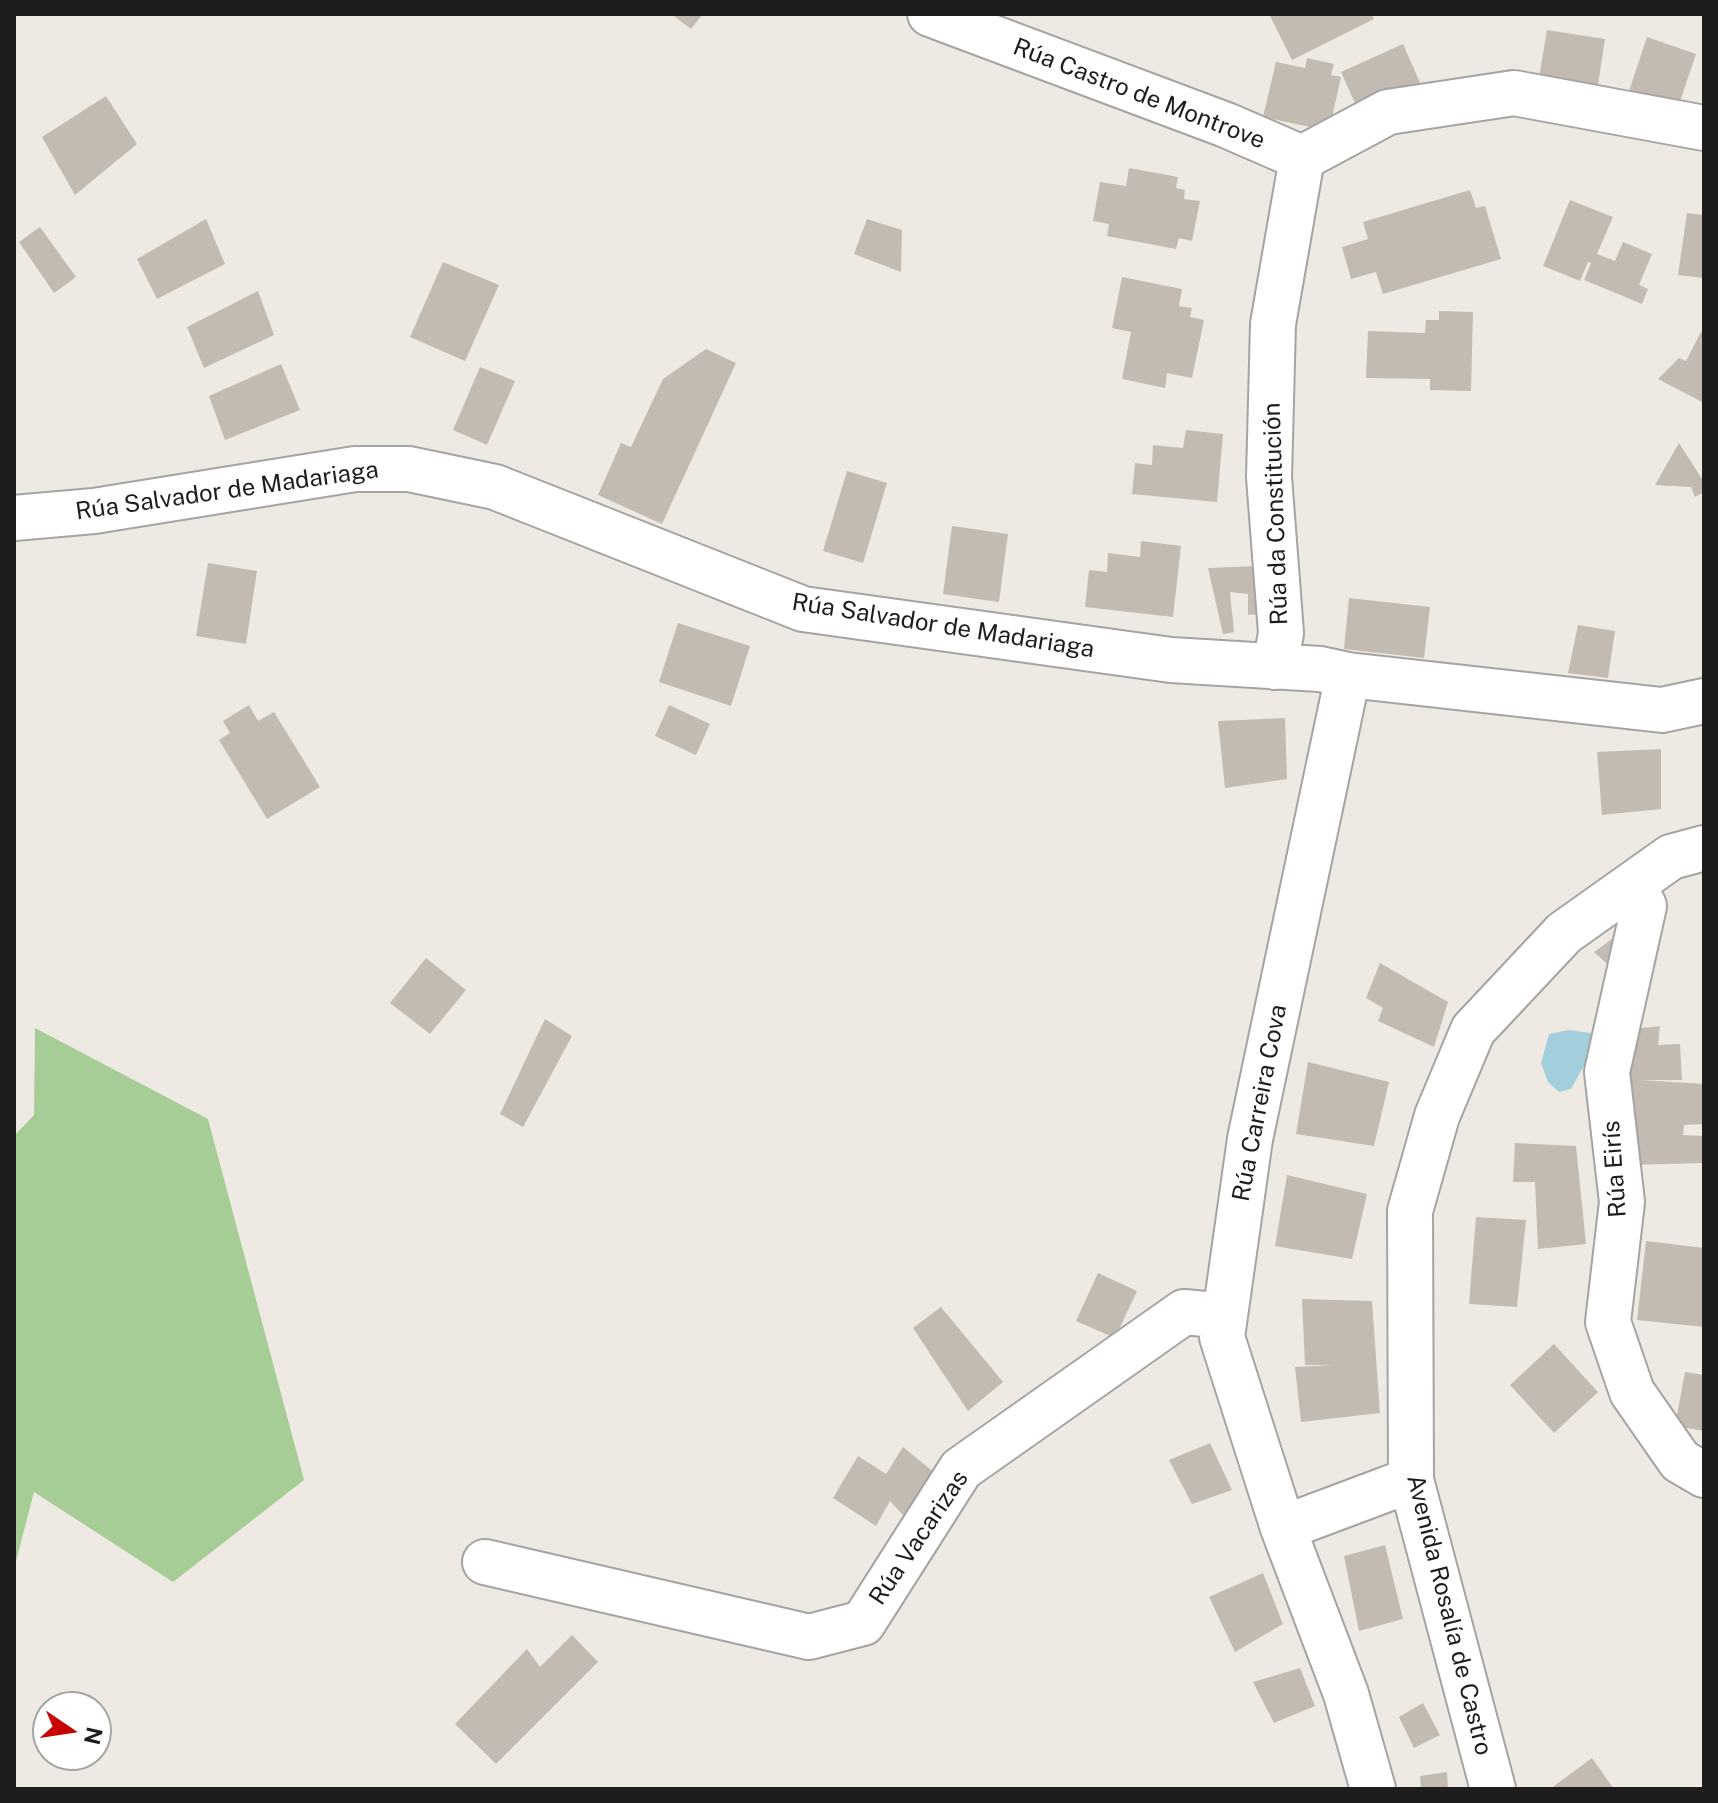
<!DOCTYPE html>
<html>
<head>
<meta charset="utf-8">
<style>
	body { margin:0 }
	#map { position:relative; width:1718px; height:1803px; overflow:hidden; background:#eeeae3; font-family:"Public Sans",sans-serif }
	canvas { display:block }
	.frame { position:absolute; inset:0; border:16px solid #1d1d1d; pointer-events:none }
	.north { position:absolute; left:32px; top:1691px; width:80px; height:80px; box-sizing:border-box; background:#fff; border:2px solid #a5a5a5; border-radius:50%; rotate:103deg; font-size:22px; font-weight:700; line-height:32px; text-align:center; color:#1d1d1d }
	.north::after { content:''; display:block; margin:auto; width:28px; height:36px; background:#c80202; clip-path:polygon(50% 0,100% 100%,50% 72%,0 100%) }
</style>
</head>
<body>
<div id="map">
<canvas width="1718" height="1803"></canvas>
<div class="frame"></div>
<div class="north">N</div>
</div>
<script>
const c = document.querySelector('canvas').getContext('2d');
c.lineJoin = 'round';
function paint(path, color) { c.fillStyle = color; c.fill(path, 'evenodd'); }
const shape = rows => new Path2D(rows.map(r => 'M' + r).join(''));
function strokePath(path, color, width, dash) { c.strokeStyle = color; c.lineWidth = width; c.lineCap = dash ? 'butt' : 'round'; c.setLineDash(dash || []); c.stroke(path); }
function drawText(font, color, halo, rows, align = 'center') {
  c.font = font + ' "Public Sans",sans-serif'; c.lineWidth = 8; c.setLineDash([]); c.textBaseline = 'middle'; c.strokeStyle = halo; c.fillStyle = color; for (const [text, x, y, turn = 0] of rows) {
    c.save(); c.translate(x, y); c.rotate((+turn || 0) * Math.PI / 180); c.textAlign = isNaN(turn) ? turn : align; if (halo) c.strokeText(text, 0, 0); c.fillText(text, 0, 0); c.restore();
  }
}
paint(shape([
	[35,1028,208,1119,304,1480,173,1582,34,1492,14,1569,14,1136,34,1115]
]), '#a7cd97');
paint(shape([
	[1569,1030,1591,1033,1589,1057,1571,1089,1559,1092,1548,1082,1541,1063,1549,1034]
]), '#a3cfdc');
paint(shape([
	[671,14,703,14,691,29],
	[1269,14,1371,14,1374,19,1292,60],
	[1547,30,1605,39,1596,98,1537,89],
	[1647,37,1696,54,1675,116,1626,100],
	[1403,44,1421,85,1359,112,1341,72],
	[1307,58,1334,64,1331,75,1341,77,1329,131,1263,117,1276,62,1305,68],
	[106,96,137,144,75,195,42,137],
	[1129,168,1178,177,1176,188,1185,190,1184,199,1200,201,1192,241,1179,238,1176,249,1107,236,1109,224,1093,221,1100,182,1126,186],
	[1470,190,1476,208,1485,206,1501,259,1383,294,1376,272,1351,279,1342,247,1368,239,1363,222],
	[1570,200,1613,217,1597,254,1615,261,1623,242,1652,254,1639,285,1648,289,1642,304,1584,280,1591,263,1588,262,1580,281,1543,266],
	[1687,213,1704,215,1704,278,1678,275],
	[206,219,225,264,157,299,137,259],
	[867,219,902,230,901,272,854,254],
	[40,227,76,277,54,293,19,242],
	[443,262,499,285,465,361,410,337],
	[1122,277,1182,289,1179,306,1192,308,1190,317,1204,320,1192,378,1167,373,1165,388,1122,379,1131,332,1112,328],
	[258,291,274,335,204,368,187,327],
	[1439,311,1473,312,1471,391,1430,390,1430,379,1366,378,1368,331,1425,333,1426,320,1439,320],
	[1704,326,1704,403,1658,379,1679,358,1686,361],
	[706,349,736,363,662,524,598,495,621,443,631,447,663,379],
	[281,364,300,410,225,440,209,396],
	[480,367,515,381,487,445,453,430],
	[1186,430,1223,434,1217,502,1132,494,1135,463,1152,465,1153,445,1183,448],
	[1679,443,1704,482,1704,492,1695,497,1691,487,1655,485],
	[847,471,887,483,863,563,823,551],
	[952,526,1008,534,999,602,943,594],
	[1141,541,1181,546,1173,617,1085,607,1089,570,1107,572,1108,553,1140,557],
	[208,563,257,571,246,644,196,636],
	[1258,566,1262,614,1248,615,1248,594,1230,592,1234,632,1223,634,1208,568],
	[1349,598,1430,607,1424,658,1344,649],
	[678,623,750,646,731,706,659,682],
	[1578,625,1615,631,1608,678,1568,673],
	[249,705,258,721,274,712,320,787,267,819,219,740,230,733,223,721],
	[669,705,710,724,696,755,655,736],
	[1285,718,1287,779,1225,788,1218,721],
	[1661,749,1661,809,1602,815,1597,752],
	[1627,928,1615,971,1594,952],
	[426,958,466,990,430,1034,390,1003],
	[1380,963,1448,1002,1434,1047,1378,1021,1383,1008,1366,998],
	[545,1019,572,1036,523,1127,500,1114],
	[1660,1026,1658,1045,1680,1044,1682,1080,1641,1080,1704,1084,1704,1124,1684,1125,1683,1135,1704,1136,1704,1163,1631,1165,1626,1030],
	[1308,1062,1389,1082,1374,1146,1296,1134],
	[1515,1143,1576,1146,1586,1244,1538,1249,1535,1182,1513,1182],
	[1287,1175,1367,1194,1352,1259,1275,1246],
	[1476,1217,1526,1220,1517,1307,1469,1304],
	[1646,1241,1704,1248,1704,1327,1637,1320],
	[1098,1273,1137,1291,1115,1338,1076,1321],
	[1302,1299,1372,1301,1380,1413,1301,1422,1295,1367,1333,1365,1305,1365],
	[941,1307,1003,1382,968,1411,913,1328],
	[1554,1344,1598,1392,1554,1433,1510,1385],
	[1685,1372,1704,1375,1704,1431,1675,1426],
	[1210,1443,1232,1490,1192,1504,1169,1460],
	[903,1447,936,1474,904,1516,890,1501,876,1526,833,1498,858,1456,886,1474],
	[1385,1545,1403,1619,1359,1631,1344,1556],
	[1263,1573,1283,1624,1235,1652,1209,1597],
	[572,1635,598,1662,496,1764,455,1724,527,1649,540,1667],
	[1300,1668,1315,1706,1274,1723,1253,1682],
	[1423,1703,1440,1735,1414,1748,1399,1717],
	[1592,1758,1614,1789,1550,1789],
	[1447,1772,1448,1789,1421,1789,1420,1776]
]), '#c3bab2');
const minor = shape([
	[930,14,1226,125,1302,158],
	[14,518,94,511,355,469,409,469,495,487,803,609,1171,660,1320,669,1348,675,1662,710,1704,701],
	[1275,667,1281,633,1269,477,1273,324,1302,158,1388,112,1514,93,1704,128],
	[1348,675,1250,1139,1222,1337,1283,1528,1346,1694,1373,1789],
	[1633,884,1644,906,1607,1072,1622,1202,1608,1322,1632,1392,1680,1461,1704,1475],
	[1283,1528,1411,1480],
	[485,1562,809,1637,863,1623,961,1469,1184,1312,1225,1316],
	[1493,1789,1411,1480,1410,1211,1437,1116,1473,1030,1564,933,1671,857,1704,848]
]);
strokePath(minor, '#a4a4a4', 48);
strokePath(minor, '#fff', 44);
drawText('24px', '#1d1d1d', '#fff', [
	["Rúa Castro de Montrove",1139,94,21],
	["Rúa Salvador de Madariaga",227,491,-8],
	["Rúa da Constitución",1276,514,-92],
	["Rúa Salvador de Madariaga",943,626,9],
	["Rúa Carreira Cova",1260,1103,-79],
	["Rúa Eirís",1615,1169,-94],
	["Rúa Vacarizas",919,1538,-56],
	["Avenida Rosalía de Castro",1449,1615,76]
]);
</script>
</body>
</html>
